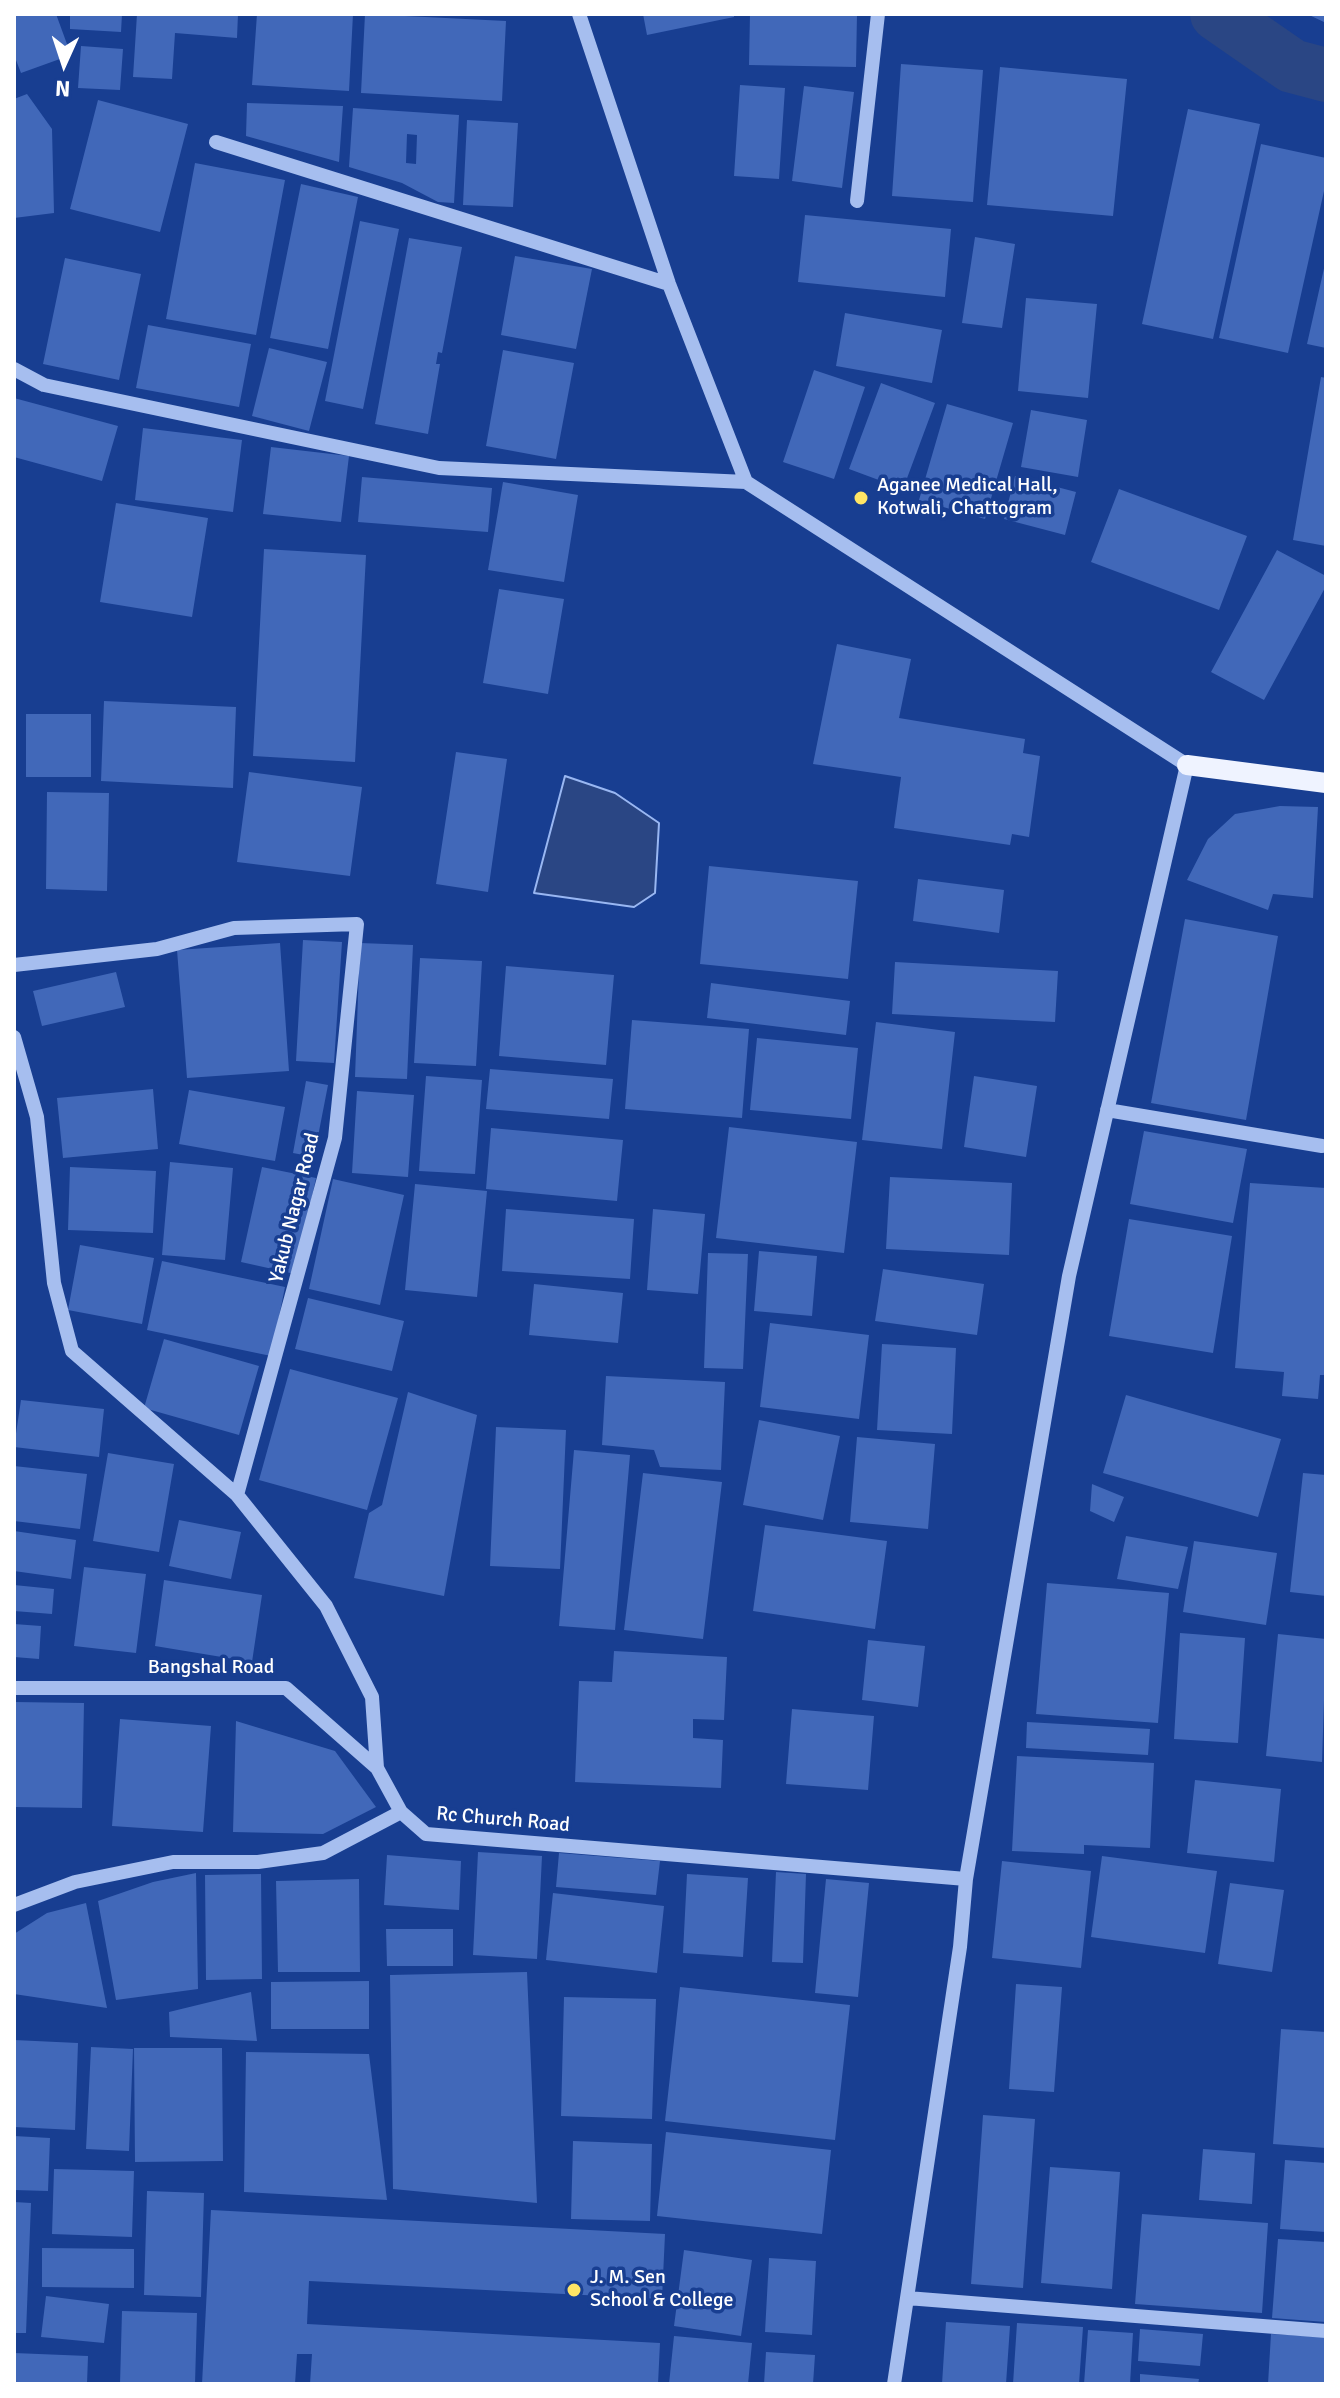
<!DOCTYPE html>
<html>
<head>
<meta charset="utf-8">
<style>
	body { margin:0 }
	#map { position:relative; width:1340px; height:2398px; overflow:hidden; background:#183e91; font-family:Signika,sans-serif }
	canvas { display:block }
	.frame { position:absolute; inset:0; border:16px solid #fff; pointer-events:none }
	.north { position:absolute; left:24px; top:24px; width:80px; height:80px; -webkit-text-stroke:6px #183e91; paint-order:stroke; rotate:183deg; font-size:22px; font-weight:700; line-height:32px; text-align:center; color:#fff }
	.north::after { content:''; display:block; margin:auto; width:28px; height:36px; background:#fff; clip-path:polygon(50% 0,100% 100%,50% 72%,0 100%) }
</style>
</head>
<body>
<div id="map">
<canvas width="1340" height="2398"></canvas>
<div class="frame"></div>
<div class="north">N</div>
</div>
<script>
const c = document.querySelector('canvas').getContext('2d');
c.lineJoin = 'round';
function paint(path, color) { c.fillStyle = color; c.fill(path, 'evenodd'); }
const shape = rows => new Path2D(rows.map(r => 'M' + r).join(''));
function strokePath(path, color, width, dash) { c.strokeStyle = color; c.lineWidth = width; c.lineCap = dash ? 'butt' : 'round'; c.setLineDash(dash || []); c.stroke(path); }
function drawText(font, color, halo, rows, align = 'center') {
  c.font = font + ' Signika,sans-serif'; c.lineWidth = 7; c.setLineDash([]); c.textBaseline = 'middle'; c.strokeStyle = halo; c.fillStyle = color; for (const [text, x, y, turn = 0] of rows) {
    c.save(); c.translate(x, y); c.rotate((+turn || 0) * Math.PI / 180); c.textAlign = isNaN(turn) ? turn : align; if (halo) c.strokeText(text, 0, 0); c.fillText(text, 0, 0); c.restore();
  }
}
const water = shape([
	[565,776,615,793,659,823,655,893,634,907,534,893,565,776]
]);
paint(water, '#2a4684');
strokePath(water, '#99b7f2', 2);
strokePath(shape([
	[1217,14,1292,66,1326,75]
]), '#2a4684', 54);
paint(shape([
	[14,14,56,14,71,55,21,73,14,55],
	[70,14,122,14,121,32,70,29],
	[137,14,238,14,237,38,175,33,172,79,133,77],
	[257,14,353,14,349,91,252,85],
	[365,14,506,21,502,101,361,93],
	[643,14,734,14,734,17,647,35],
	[750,14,857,14,856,67,749,65],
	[1307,14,1326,14,1326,23],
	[81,46,123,49,120,90,78,88],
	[901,64,983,70,973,202,892,196],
	[1000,67,1127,79,1113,216,987,205],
	[740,85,785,88,779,179,734,176],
	[804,86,854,92,842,188,792,181],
	[27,94,52,129,54,213,14,218,14,99],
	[98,100,188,124,160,232,70,209],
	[247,103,343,106,339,162,246,136],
	[353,108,459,115,454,203,438,202,402,183,349,167],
	[407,134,417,135,416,164,406,163],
	[1188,109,1260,124,1213,339,1142,324],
	[467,120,518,123,513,207,463,205],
	[1261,144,1326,158,1326,182,1288,353,1219,338],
	[195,163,285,180,256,335,166,319],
	[301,184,358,197,328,349,270,338],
	[805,215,951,229,945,297,798,282],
	[360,221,399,229,363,409,325,401],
	[975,237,1015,244,1002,328,962,323],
	[409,238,462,247,442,353,438,352,436,364,440,364,428,434,375,424],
	[515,256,592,269,576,349,501,335],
	[65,258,141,274,119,380,43,364],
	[1325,264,1326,264,1326,348,1307,344],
	[1026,298,1097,304,1088,398,1018,391],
	[845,313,942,330,932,383,836,366],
	[148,325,251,344,239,407,136,388],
	[269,348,327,362,309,431,252,416],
	[503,350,574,363,556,459,486,446],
	[814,370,865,387,834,479,783,462],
	[1321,377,1326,378,1326,546,1293,540],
	[881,383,935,403,903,489,849,469],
	[14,398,118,426,102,481,14,457],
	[947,404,1013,423,985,519,919,500],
	[1031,410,1087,420,1078,477,1021,467],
	[143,428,242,440,233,512,135,500],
	[271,447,349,456,341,522,263,514],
	[1015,476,1076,492,1065,535,1004,519],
	[362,477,492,488,488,532,358,522],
	[503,482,578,495,564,582,488,570],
	[1119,489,1247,536,1219,610,1091,562],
	[116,503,208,518,192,617,100,602],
	[264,549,366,555,355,762,253,756],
	[1277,550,1326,576,1326,586,1264,700,1211,672],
	[499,589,564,599,548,694,483,683],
	[837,644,911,659,899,718,1025,739,1023,753,1040,756,1029,837,1012,834,1010,845,894,828,901,777,813,764],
	[104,701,236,707,233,788,101,781],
	[26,714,91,714,91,777,26,777],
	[456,752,507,759,488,892,436,884],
	[249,772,362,787,350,876,237,862],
	[47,792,109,793,107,891,46,889],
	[1280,806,1318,807,1313,898,1273,894,1268,910,1187,880,1208,839,1235,814],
	[709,866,858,881,848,979,700,964],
	[918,879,1004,890,999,933,913,921],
	[1185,919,1278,936,1246,1120,1151,1103],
	[303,940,342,942,334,1063,296,1061],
	[280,943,289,1071,187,1078,177,950],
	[360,943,413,945,407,1079,355,1077],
	[420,958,482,961,476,1066,414,1063],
	[895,962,1058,971,1055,1022,892,1014],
	[506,966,614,975,606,1065,499,1056],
	[116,972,125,1007,42,1026,33,991],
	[711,983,850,1001,846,1035,707,1018],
	[632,1020,749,1029,742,1118,625,1109],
	[876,1022,955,1032,942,1149,862,1140],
	[757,1038,858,1048,851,1119,750,1110],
	[490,1069,613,1079,609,1119,486,1109],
	[426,1076,482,1080,475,1174,419,1171],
	[974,1076,1037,1086,1026,1157,964,1147],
	[306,1081,328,1085,314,1157,293,1153],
	[153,1089,158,1149,63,1158,57,1098],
	[189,1090,285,1107,275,1161,179,1144],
	[357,1091,414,1095,408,1177,352,1173],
	[729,1127,857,1142,844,1253,716,1238],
	[491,1128,623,1140,617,1201,486,1189],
	[1144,1131,1247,1149,1233,1223,1130,1204],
	[170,1162,233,1168,225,1260,162,1255],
	[70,1167,156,1171,153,1233,68,1230],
	[262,1167,316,1178,295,1274,241,1262],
	[890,1177,1012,1183,1009,1255,886,1249],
	[333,1179,404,1195,380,1305,309,1289],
	[1250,1183,1326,1188,1326,1375,1320,1375,1318,1399,1282,1396,1284,1372,1235,1368],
	[415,1184,487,1191,477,1297,405,1290],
	[506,1209,634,1219,630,1279,502,1271],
	[653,1209,705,1214,698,1294,647,1290],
	[1129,1219,1232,1236,1213,1353,1109,1336],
	[80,1245,154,1258,142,1324,68,1310],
	[759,1251,817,1256,812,1316,754,1311],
	[708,1253,748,1254,743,1369,704,1368],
	[162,1261,285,1287,271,1356,147,1330],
	[883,1269,984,1284,977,1335,875,1321],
	[534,1284,623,1293,618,1343,529,1335],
	[308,1298,404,1321,392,1371,295,1349],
	[770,1323,869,1335,859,1419,760,1407],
	[164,1339,259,1366,239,1435,144,1408],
	[882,1344,956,1348,952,1434,877,1430],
	[290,1369,398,1398,367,1510,259,1480],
	[606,1376,725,1382,721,1470,660,1467,654,1450,602,1445],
	[408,1392,477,1415,444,1596,354,1578,369,1513,382,1505],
	[1126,1395,1281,1439,1258,1517,1103,1473],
	[21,1400,104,1409,99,1457,14,1447],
	[759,1420,840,1436,823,1520,743,1505],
	[496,1427,566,1430,560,1569,490,1566],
	[857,1437,935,1444,928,1529,850,1522],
	[574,1450,630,1455,615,1630,559,1626],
	[108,1453,174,1464,159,1552,93,1541],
	[14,1466,87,1474,80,1529,14,1521],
	[643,1473,722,1482,703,1639,624,1630],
	[1303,1473,1326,1475,1326,1596,1290,1592],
	[1092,1484,1124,1497,1114,1522,1090,1511],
	[179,1520,241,1532,231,1579,169,1566],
	[765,1525,887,1541,875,1629,753,1611],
	[14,1531,76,1540,71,1579,14,1571],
	[1126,1536,1188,1547,1178,1589,1117,1579],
	[1194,1541,1277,1553,1266,1625,1183,1612],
	[84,1567,146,1574,136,1653,74,1646],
	[164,1580,262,1595,252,1662,155,1646],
	[1047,1583,1169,1593,1158,1723,1036,1714],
	[14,1585,54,1589,52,1614,14,1611],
	[14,1624,41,1626,39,1659,14,1657],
	[1180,1633,1245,1638,1238,1743,1174,1739],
	[1278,1634,1326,1639,1322,1762,1266,1756],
	[868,1640,925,1646,918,1707,862,1700],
	[614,1651,727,1657,724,1720,693,1719,693,1738,723,1740,721,1788,575,1782,579,1681,612,1682],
	[14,1702,84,1703,82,1808,14,1807],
	[792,1709,874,1716,868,1790,786,1784],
	[120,1719,211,1726,203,1832,112,1826],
	[236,1721,335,1751,376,1807,323,1834,233,1832],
	[1027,1722,1150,1729,1148,1755,1026,1748],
	[1017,1756,1154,1763,1150,1848,1084,1845,1084,1854,1012,1851],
	[1195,1780,1281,1789,1274,1862,1187,1853],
	[478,1852,542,1856,537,1959,473,1955],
	[559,1853,660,1861,656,1895,556,1887],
	[387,1855,461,1861,459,1910,384,1905],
	[1102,1856,1217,1871,1205,1953,1091,1937],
	[1002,1861,1091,1871,1081,1968,992,1958],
	[776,1872,806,1874,803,1963,772,1962],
	[196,1873,198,1989,116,2000,98,1901,153,1882],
	[261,1874,262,1979,206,1980,205,1875],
	[687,1874,748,1878,743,1957,683,1953],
	[359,1879,360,1972,278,1972,276,1881],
	[826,1879,869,1883,858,1997,815,1993],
	[1230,1883,1284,1890,1272,1972,1218,1964],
	[553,1893,664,1906,657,1973,546,1960],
	[86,1903,107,2008,14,1994,14,1934,47,1913],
	[386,1929,453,1929,453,1966,387,1966],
	[527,1972,537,2203,393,2189,390,1975],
	[369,1981,369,2029,271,2029,271,1982],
	[1016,1984,1062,1987,1054,2092,1009,2089],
	[680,1987,850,2005,835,2140,665,2121],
	[251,1992,257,2041,170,2037,169,2012],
	[564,1997,656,1999,652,2119,561,2116],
	[1281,2029,1326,2032,1326,2148,1273,2144],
	[14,2040,78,2043,75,2130,14,2127],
	[91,2047,133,2049,129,2151,86,2149],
	[134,2048,222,2048,223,2161,135,2162],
	[246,2052,369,2054,387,2200,244,2192],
	[983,2115,1035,2119,1023,2288,971,2284],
	[666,2132,831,2150,822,2234,657,2216],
	[14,2136,50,2138,48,2191,14,2190],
	[573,2141,652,2144,650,2221,571,2219],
	[1203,2149,1255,2153,1252,2204,1199,2200],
	[1285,2160,1326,2163,1326,2232,1280,2229],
	[1050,2167,1120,2172,1112,2289,1041,2283],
	[54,2169,134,2171,132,2237,52,2234],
	[147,2191,204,2193,201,2297,144,2295],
	[14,2202,31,2203,26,2333,14,2333],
	[211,2210,665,2234,662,2299,309,2281,307,2324,660,2343,658,2384,310,2384,312,2354,297,2354,295,2384,202,2384],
	[1142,2214,1268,2223,1262,2313,1135,2304],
	[1278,2239,1326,2242,1326,2322,1272,2318],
	[42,2248,134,2249,134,2288,42,2287],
	[684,2250,752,2260,741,2336,674,2326],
	[769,2258,816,2261,812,2335,765,2332],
	[46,2296,109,2304,104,2343,41,2337],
	[122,2311,197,2313,195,2384,120,2384],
	[946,2322,1010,2326,1006,2384,942,2384],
	[1017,2323,1083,2327,1079,2384,1013,2384],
	[1140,2329,1203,2334,1200,2366,1138,2361],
	[1088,2330,1133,2333,1130,2384,1084,2384],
	[1271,2334,1326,2337,1326,2384,1268,2384],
	[674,2336,752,2343,748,2384,669,2384],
	[766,2352,815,2355,813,2384,764,2384],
	[14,2353,88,2356,87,2384,14,2384],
	[1140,2374,1199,2379,1198,2384,1140,2384]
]), '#4168b9');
strokePath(shape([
	[579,14,669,284,746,482,1187,765,1069,1276,966,1879,960,1947,894,2384],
	[216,142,669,284],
	[857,201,878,14],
	[14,369,44,385,439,468,746,482],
	[14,965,157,949,234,928,357,924,335,1138,237,1495],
	[14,1037,37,1117,54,1283,72,1351,237,1495,326,1606,372,1697,377,1768],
	[1107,1110,1322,1146],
	[14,1688,286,1688,377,1768,401,1812,426,1834,966,1879],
	[14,1905,75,1882,173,1862,258,1862,323,1853,401,1812],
	[907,2298,1326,2331]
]), '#a6beef', 14);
strokePath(shape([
	[1187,765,1326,783]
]), '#eff3ff', 20);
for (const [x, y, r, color] of [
	[861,498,8,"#ffe565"],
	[574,2290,8,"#ffe565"]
]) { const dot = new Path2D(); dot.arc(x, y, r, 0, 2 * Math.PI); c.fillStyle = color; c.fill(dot); strokePath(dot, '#183e91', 3); }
drawText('20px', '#fff', '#183e91', [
	["Aganee Medical Hall,",877,486],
	["Kotwali, Chattogram",877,509],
	["J. M. Sen",590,2278],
	["School & College",590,2301]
], 'left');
drawText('20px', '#fff', '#183e91', [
	["Yakub Nagar Road",295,1208,-76],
	["Bangshal Road",211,1668],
	["Rc Church Road",503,1820,5]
]);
</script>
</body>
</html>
